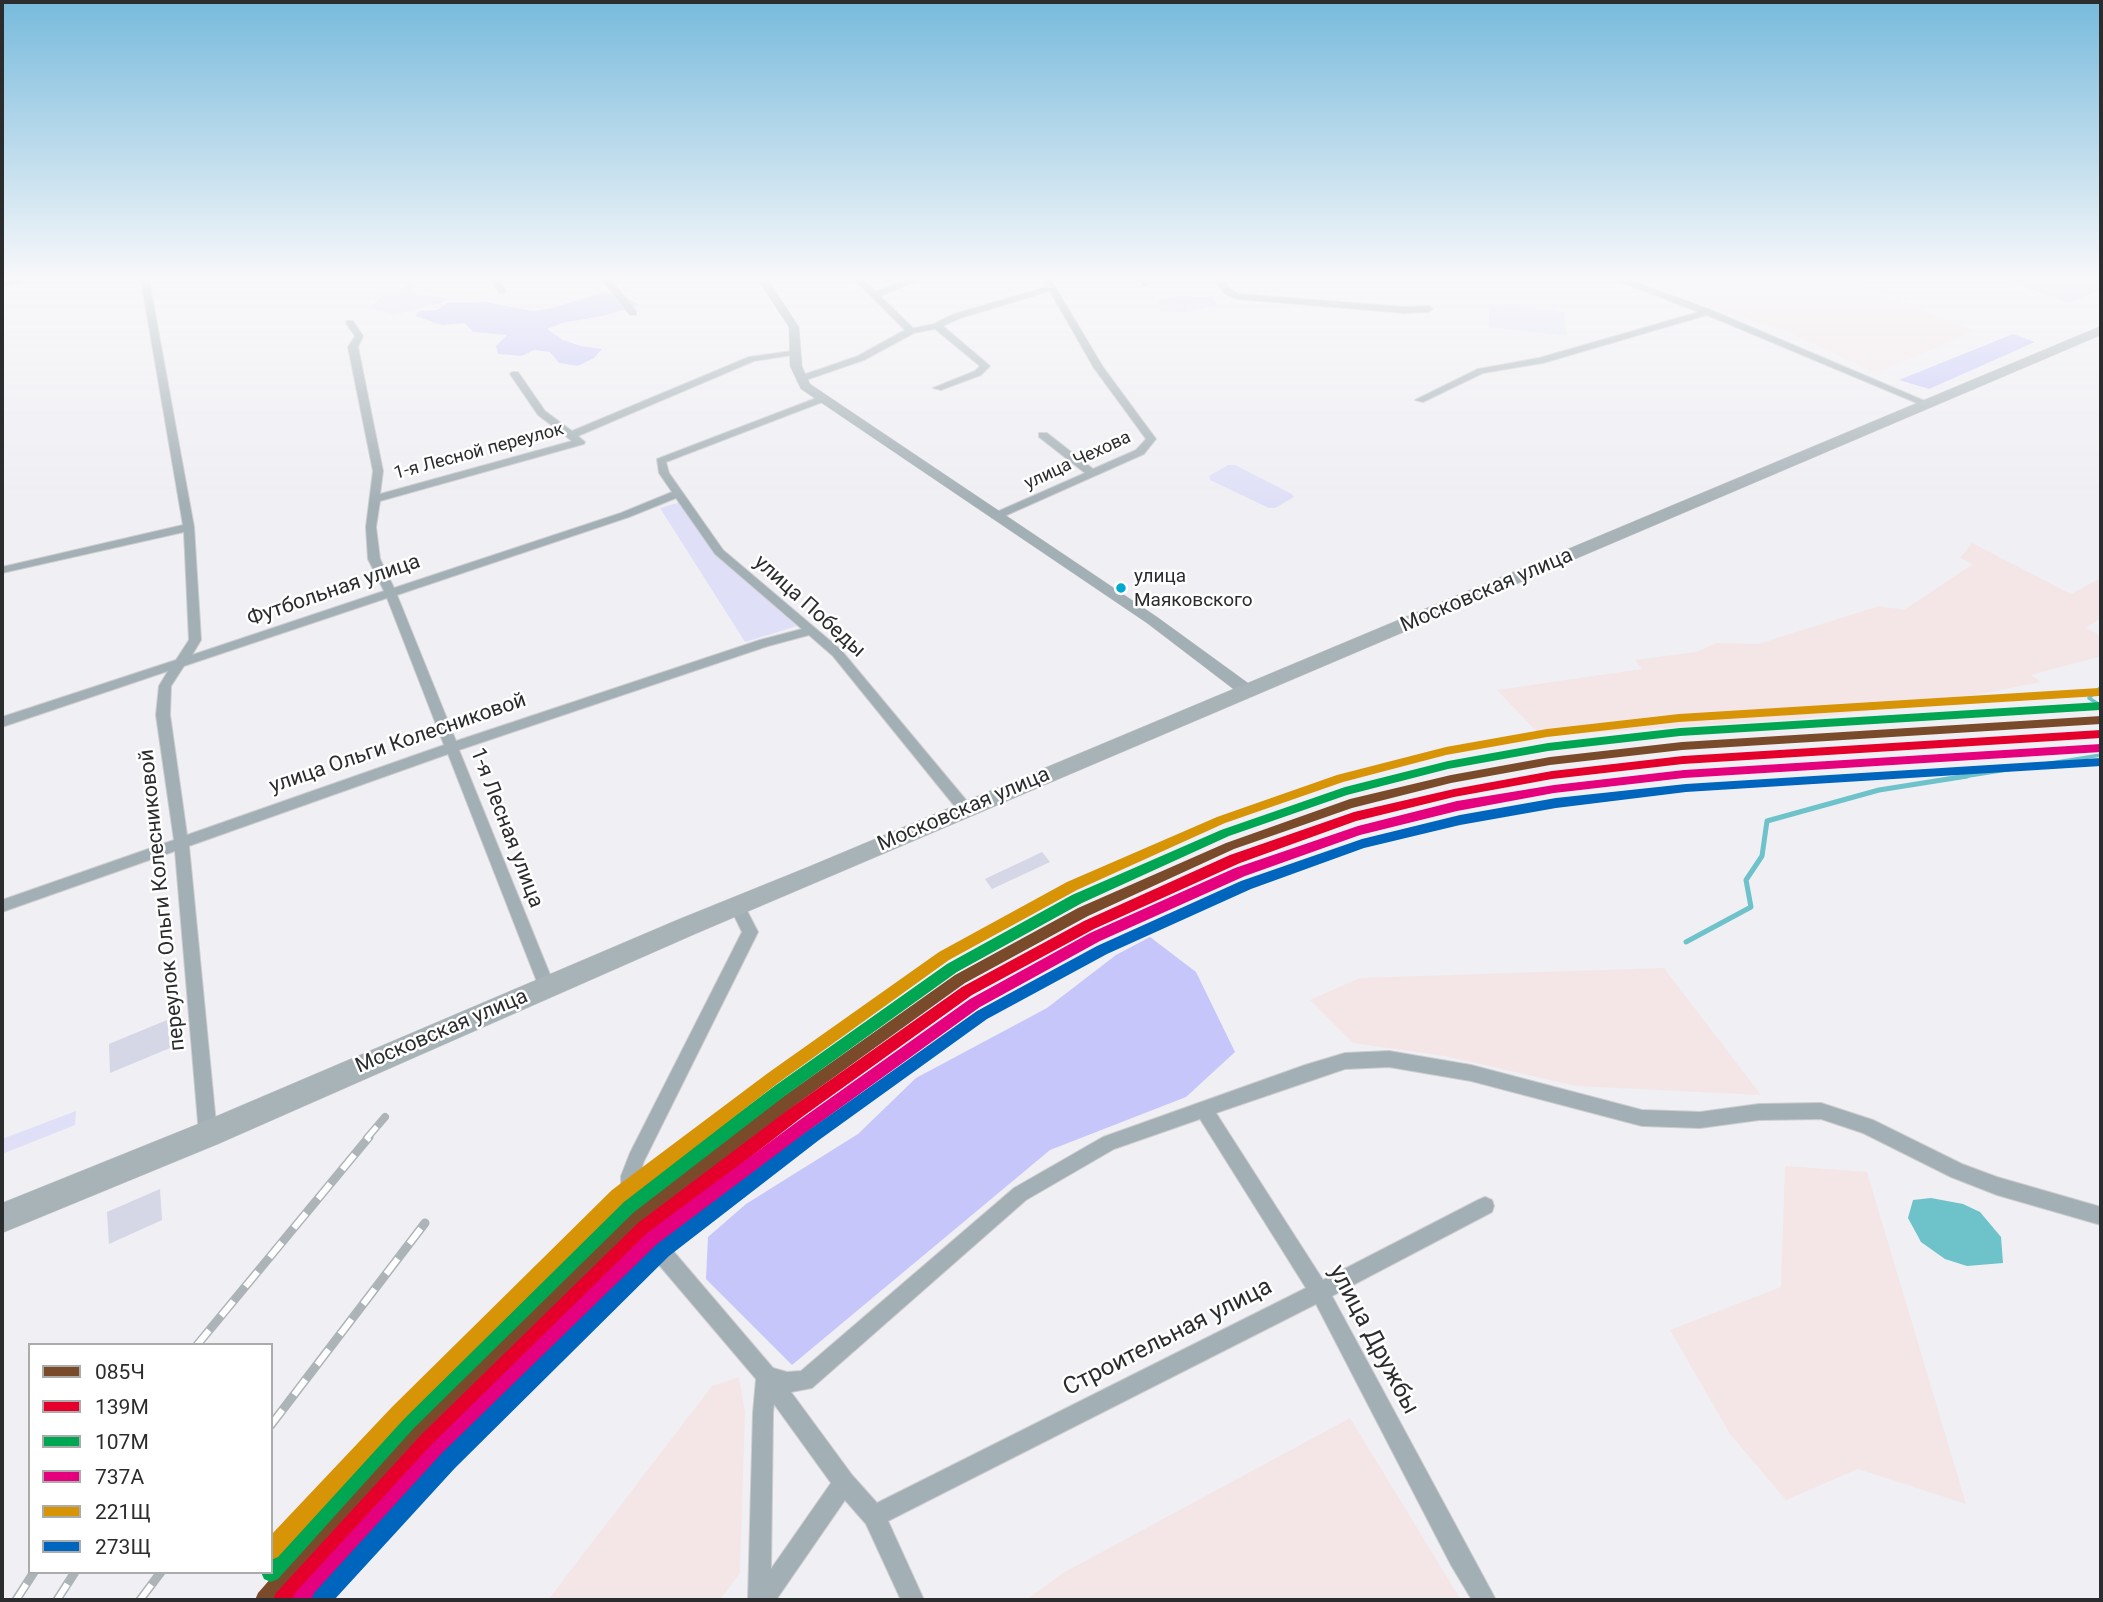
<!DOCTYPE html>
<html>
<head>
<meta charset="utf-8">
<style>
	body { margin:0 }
	#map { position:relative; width:2103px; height:1602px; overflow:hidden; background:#efeff4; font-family:Roboto,sans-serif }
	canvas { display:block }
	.frame { position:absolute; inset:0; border:4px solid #2b2c2e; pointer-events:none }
	.legend { position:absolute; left:28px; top:1343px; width:245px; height:231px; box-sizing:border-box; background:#fff; border:2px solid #aaabab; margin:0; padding:9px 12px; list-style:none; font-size:21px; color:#2b2c2e }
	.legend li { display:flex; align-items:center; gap:14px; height:35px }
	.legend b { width:35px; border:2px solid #aaabab }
</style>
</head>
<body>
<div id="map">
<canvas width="2103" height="1602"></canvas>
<div class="frame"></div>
<ul class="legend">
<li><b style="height:9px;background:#7a4b2a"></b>085Ч</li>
<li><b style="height:9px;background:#e4002b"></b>139М</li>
<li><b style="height:9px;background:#00a651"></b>107М</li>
<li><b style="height:9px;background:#e5007d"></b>737А</li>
<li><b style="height:9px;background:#d89407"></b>221Щ</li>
<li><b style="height:9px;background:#0065bd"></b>273Щ</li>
</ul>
</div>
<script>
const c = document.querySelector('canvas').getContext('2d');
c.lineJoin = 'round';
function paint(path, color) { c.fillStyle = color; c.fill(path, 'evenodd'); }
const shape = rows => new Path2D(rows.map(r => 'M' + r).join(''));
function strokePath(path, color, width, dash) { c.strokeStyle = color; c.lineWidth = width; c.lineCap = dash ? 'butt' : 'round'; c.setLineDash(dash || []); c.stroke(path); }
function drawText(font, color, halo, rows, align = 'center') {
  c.font = font + ' Roboto,sans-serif'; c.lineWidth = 5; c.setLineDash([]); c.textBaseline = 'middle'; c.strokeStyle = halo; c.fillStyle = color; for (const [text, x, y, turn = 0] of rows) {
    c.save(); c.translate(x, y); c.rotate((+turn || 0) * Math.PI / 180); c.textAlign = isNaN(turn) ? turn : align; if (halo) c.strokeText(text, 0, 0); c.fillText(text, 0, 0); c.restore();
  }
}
paint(shape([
	[1650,280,1851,280,1975,331,1876,373,1789,333,1744,318,1739,320,1660,288],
	[1972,543,2071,594,2101,578,2101,618,2086,628,2101,636,2101,656,2031,675,2041,682,1929,704,1801,719,1541,736,1497,690,1642,669,1635,660,1696,652,1717,643,1758,644,1879,606,1904,610,1973,564,1960,558],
	[1664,968,1761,1095,1576,1086,1445,1056,1353,1043,1310,1000,1360,978],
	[1785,1166,1867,1172,1966,1504,1858,1469,1786,1500,1730,1434,1670,1330,1781,1287],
	[739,1377,745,1412,740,1573,720,1600,548,1600,712,1386],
	[1350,1418,1461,1600,1026,1600,1063,1573]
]), '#f4e6e6');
paint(shape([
	[2005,280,2101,280,2101,290,2069,303],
	[409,283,417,283,411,289,417,294,446,298,442,303,394,315,370,308,384,294,396,292],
	[1181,296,1212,297,1217,305,1183,313,1161,310,1159,299],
	[1489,304,1564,312,1567,336,1489,327],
	[1228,465,1235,465,1292,494,1294,497,1275,508,1269,508,1210,480,1209,476],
	[681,502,715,555,797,626,745,642,660,508],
	[76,1111,75,1125,2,1154,2,1139]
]), '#dfe0f7');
paint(shape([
	[605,292,626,297,640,305,603,316,562,323,547,329,563,340,581,346,602,349,594,358,578,366,559,363,550,352,534,350,522,356,498,354,496,346,507,335,473,332,465,323,442,325,415,316,419,311,437,310,447,303,486,302,533,311,551,308],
	[2013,334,2035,342,1929,389,1899,380],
	[1150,937,1196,972,1235,1052,1186,1097,1050,1150,792,1365,706,1279,708,1237,746,1204,858,1134,916,1078,1047,1008,1116,955]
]), '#c6c6fa');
paint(shape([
	[1931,1198,1963,1204,1980,1212,2001,1237,2003,1263,1967,1266,1945,1259,1921,1242,1908,1218,1913,1200]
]), '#6ec2c9');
strokePath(shape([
	[2101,687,2089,698,2101,706],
	[1956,778,2101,755]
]), '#6ec2c9', 3.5);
strokePath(shape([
	[1686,942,1751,907,1746,880,1762,856,1767,821,1879,790,1967,776]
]), '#6ec2c9', 5);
paint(shape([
	[1042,852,1050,862,992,889,985,879],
	[167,1020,170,1048,110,1073,109,1044],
	[160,1189,162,1220,109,1244,107,1212]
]), '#d5d6e6');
const minor = shape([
	[27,280,23,282,2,286,2,282,27,280],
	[141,280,149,280,194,527,201,640,192,655,384,591,368,559,366,527,373,471,348,347,355,336,346,323,347,321,353,321,363,336,358,347,383,471,380,494,572,441,538,415,510,374,512,372,518,372,545,411,572,431,749,357,799,350,799,354,754,361,578,436,585,442,584,444,380,501,376,527,380,559,394,588,621,513,672,492,659,473,657,459,819,397,825,397,825,401,666,462,669,473,723,550,841,650,971,806,973,810,971,814,961,814,833,656,809,635,768,646,459,750,555,987,553,992,547,994,541,992,539,987,448,754,189,846,217,1134,214,1140,208,1142,202,1140,199,1134,175,851,2,912,2,900,174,840,156,715,159,686,168,671,2,727,2,717,176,660,189,640,184,532,2,573,2,567,183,525,141,280],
	[676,498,715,554,802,629,760,640,456,741,397,595,629,517,676,498],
	[387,598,444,745,187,835,170,715,171,686,184,666,387,598],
	[490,280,498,280,506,291,505,293,499,293,490,280],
	[602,280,611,280,636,311,636,315,630,315,602,280],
	[855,280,864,280,876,292,905,280,918,280,880,296,913,328,934,324,954,314,1047,287,1043,280,1051,280,1103,367,1156,439,1144,454,1000,518,992,518,992,514,1085,473,1039,437,1039,433,1047,433,1093,469,1136,450,1146,439,1094,368,1050,291,960,318,943,326,990,366,981,375,941,390,933,388,975,371,980,366,935,329,914,333,864,360,803,381,797,381,797,377,858,356,905,330,855,280],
	[1140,280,1148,280,1150,284,1143,286,1140,280],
	[1215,280,1224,280,1231,290,1239,294,1404,307,1429,306,1433,309,1429,312,1404,313,1238,299,1225,294,1215,280],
	[1616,280,1629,280,1711,310,1932,404,1924,406,1707,315,1543,363,1483,373,1423,402,1415,400,1478,369,1539,358,1699,312,1616,280],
	[738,901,743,903,758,932,644,1161,639,1176,639,1197,643,1214,651,1225,773,1368,787,1372,801,1371,1014,1188,1103,1137,1305,1065,1345,1053,1389,1051,1471,1065,1642,1110,1700,1112,1759,1104,1821,1103,1873,1120,1962,1164,1997,1177,2101,1207,2101,1225,1997,1195,1951,1177,1863,1133,1821,1119,1759,1120,1700,1128,1642,1126,1471,1081,1389,1067,1345,1069,1216,1113,1323,1280,1478,1200,1485,1197,1492,1200,1494,1206,1492,1212,1332,1296,1496,1600,1472,1600,1451,1565,1316,1304,888,1521,924,1600,901,1600,866,1524,845,1500,776,1600,748,1600,753,1413,756,1379,637,1239,626,1218,621,1197,621,1176,630,1153,742,932,730,907,733,903,738,901],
	[1200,1119,1306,1288,877,1503,852,1475,791,1392,812,1388,1026,1200,1114,1149,1200,1119],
	[774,1404,831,1483,771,1569,773,1413,774,1404]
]);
const tertiary = shape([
	[758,280,768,280,799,327,802,366,810,384,1157,617,1252,686,1254,690,1252,694,1240,694,1147,623,801,389,790,366,789,327,758,280]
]);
const primary = shape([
	[2101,326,2101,335,695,934,218,1144,2,1233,2,1203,198,1124,677,920,808,867,2101,326]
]);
strokePath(minor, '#cdcdd0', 2);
strokePath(tertiary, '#cdcdd0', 1);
strokePath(primary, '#cdcdd0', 1);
paint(minor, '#a2afb4');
paint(tertiary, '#a2afb4');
paint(primary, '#a8b3b8');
const railFar1 = shape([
	[367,1138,385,1117]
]);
const rail = shape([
	[197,1345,369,1137],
	[271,1425,425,1223],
	[16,1600,34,1572],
	[57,1600,75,1572],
	[140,1600,161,1572]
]);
strokePath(railFar1, '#adb4b8', 8);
strokePath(rail, '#adb4b8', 9);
strokePath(railFar1, '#fff', 5, [15]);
strokePath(rail, '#fff', 6, [19]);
paint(shape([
	[2101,716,2101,724,1682,750,1550,765,1451,783,1352,808,1234,849,1088,916,965,983,794,1106,641,1224,424,1438,351,1517,278,1600,255,1600,258,1593,337,1503,412,1426,629,1212,784,1096,955,975,1078,908,1226,843,1350,799,1451,775,1550,757,1682,742,2101,716]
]), '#7a4b2a');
paint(shape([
	[2101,730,2101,738,1683,764,1552,779,1454,797,1356,821,1240,863,1094,929,972,995,802,1117,650,1235,435,1449,296,1600,273,1600,276,1593,421,1435,638,1223,792,1107,962,987,1084,921,1230,855,1354,812,1454,789,1552,771,1683,756,2101,730]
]), '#e4002b');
paint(shape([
	[2101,702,2100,710,1680,736,1548,751,1448,769,1347,795,1229,836,1082,903,957,972,786,1095,633,1213,414,1428,278,1579,271,1582,264,1579,261,1572,271,1572,271,1557,402,1416,621,1201,776,1085,947,964,1072,895,1221,830,1345,787,1448,761,1548,743,1680,728,2101,702]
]), '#00a651');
paint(shape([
	[2101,744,2101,752,1684,778,1554,793,1457,811,1360,835,1245,876,1100,941,980,1007,811,1129,659,1245,445,1459,315,1600,292,1600,295,1593,431,1445,647,1233,801,1119,970,999,1090,933,1235,868,1358,826,1457,801,1554,785,1684,770,2101,744]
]), '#e5007d');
paint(shape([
	[2099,688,2101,689,2101,695,2099,696,1679,722,1547,737,1446,755,1343,782,1225,823,1077,890,949,960,778,1083,624,1202,404,1419,278,1557,271,1560,271,1535,392,1407,612,1190,768,1073,939,952,1067,882,1217,817,1337,775,1446,747,1547,729,1679,714,2099,688]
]), '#d89407');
paint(shape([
	[2101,758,2101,766,1686,792,1556,808,1460,825,1364,848,1251,889,1107,954,987,1019,819,1140,669,1256,455,1468,334,1600,311,1600,314,1593,441,1454,657,1244,809,1130,977,1011,1097,946,1241,881,1362,839,1460,815,1556,798,1686,784,2101,758]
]), '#0065bd');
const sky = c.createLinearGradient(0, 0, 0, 505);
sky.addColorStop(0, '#77badc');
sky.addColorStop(0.55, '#f8f8fa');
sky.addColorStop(1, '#f8f8fa00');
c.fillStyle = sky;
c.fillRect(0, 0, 2103, 505);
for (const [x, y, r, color] of [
	[1121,588,6,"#00a9ce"]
]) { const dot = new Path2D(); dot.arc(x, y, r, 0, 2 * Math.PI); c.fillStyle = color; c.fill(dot); strokePath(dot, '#fff', 2.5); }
drawText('18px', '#2b2c2e', '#fff', [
	["1-я Лесной переулок",479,452,-15],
	["улица Чехова",1078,461,-25]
]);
drawText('19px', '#2b2c2e', '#fff', [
	["улица",1134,577],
	["Маяковского",1134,601]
], 'left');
drawText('21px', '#2b2c2e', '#fff', [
	["Футбольная улица",334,591,-19],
	["Московская улица",1487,591,-23],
	["улица Победы",809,607,42],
	["улица Ольги Колесниковой",398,744,-19],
	["Московская улица",964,810,-23],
	["1-я Лесная улица",506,828,69],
	["переулок Ольги Колесниковой",163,900,-96],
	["Московская улица",442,1032,-23]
]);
drawText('24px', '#2b2c2e', '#fff', [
	["Строительная улица",1168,1338,-27],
	["улица Дружбы",1373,1340,62]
]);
</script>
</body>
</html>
